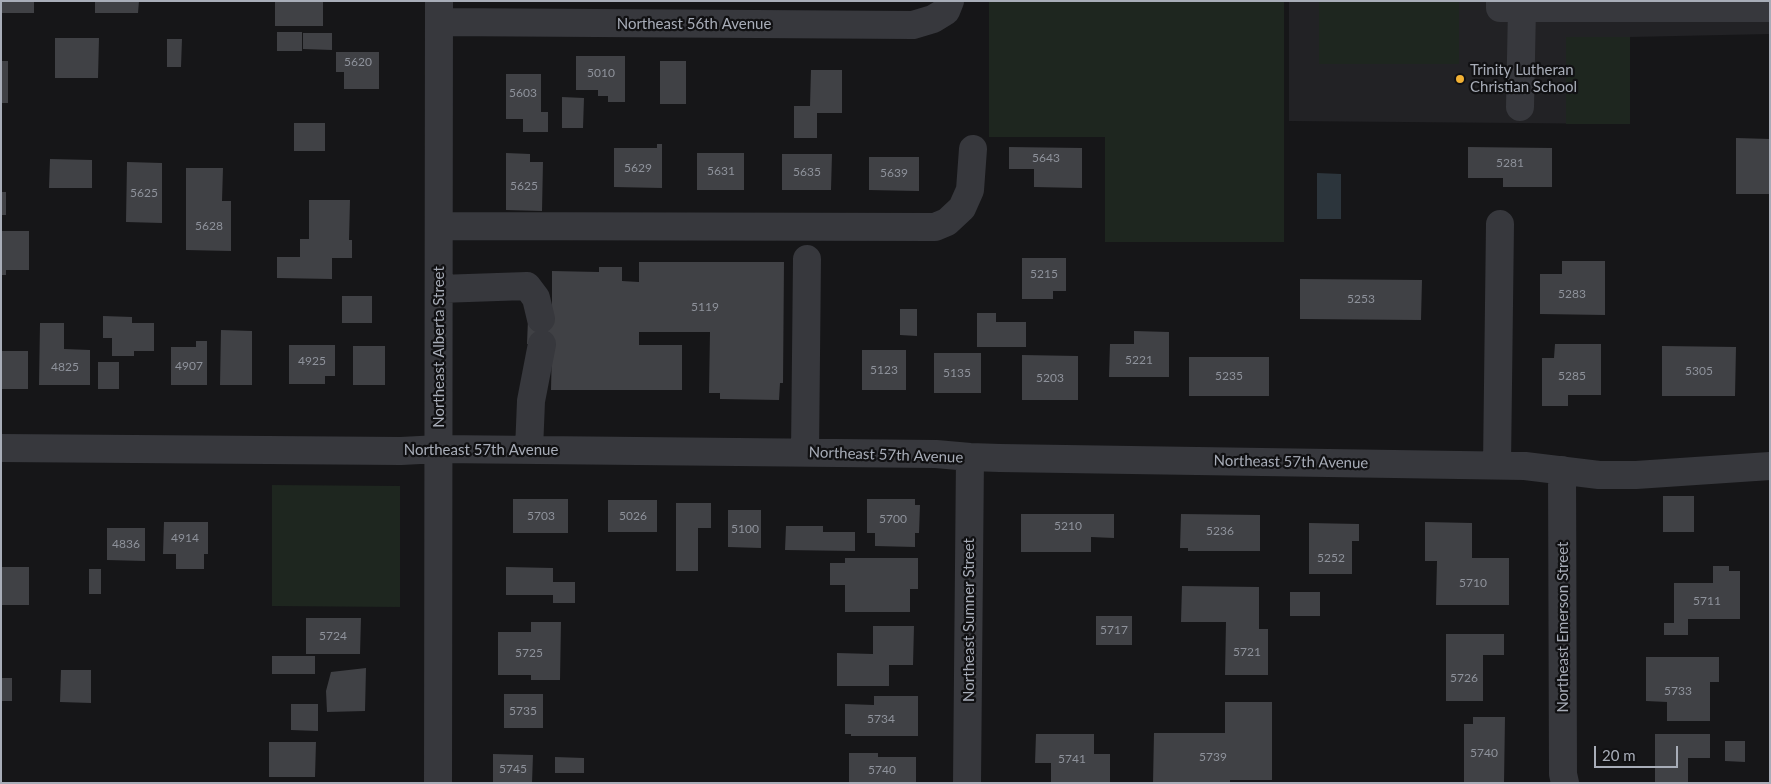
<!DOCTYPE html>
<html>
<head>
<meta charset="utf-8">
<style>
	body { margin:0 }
	#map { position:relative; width:1771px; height:784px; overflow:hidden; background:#161618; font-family:Lato,sans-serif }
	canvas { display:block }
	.frame { position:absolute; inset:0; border:2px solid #a8adb8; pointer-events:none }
	.scale { position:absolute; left:1594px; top:746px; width:84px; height:22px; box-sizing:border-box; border:2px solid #a8adb8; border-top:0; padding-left:6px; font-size:15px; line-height:18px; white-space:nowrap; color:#a8adb8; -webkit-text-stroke:4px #111113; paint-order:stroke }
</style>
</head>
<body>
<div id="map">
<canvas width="1771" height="784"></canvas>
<div class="frame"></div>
<div class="scale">20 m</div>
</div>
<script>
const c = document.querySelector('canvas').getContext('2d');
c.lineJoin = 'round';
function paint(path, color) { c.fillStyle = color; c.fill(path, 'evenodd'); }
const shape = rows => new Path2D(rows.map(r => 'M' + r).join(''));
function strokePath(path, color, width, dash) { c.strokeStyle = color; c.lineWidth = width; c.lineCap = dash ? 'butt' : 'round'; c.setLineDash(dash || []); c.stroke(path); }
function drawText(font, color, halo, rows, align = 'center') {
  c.font = font + ' Lato,sans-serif'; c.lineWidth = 4.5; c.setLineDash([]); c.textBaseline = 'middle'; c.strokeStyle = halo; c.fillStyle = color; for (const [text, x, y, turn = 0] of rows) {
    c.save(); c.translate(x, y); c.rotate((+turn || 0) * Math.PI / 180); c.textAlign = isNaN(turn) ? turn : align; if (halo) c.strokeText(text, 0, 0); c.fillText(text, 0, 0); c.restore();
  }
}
paint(shape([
	[1289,1,1770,1,1770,34,1630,37,1630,124,1289,121]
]), '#222225');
paint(shape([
	[989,1,1284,1,1284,242,1105,242,1105,137,989,137],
	[1319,1,1459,1,1459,64,1319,64],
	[1566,37,1630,37,1630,124,1566,124],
	[272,485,400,486,400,607,272,606]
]), '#1e261f');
paint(shape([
	[1317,173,1341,174,1341,219,1317,219]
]), '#2c353c');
paint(shape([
	[1,1,34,1,34,13,1,13],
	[95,1,139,1,138,13,95,13],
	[275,1,323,1,323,26,275,26],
	[277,32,302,32,302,51,277,51],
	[303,33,332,33,332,50,303,49],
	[55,38,99,38,98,78,55,78],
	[167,39,182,39,181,67,167,67],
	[336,52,379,52,379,89,344,89,344,72,336,72],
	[576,56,625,56,625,102,608,102,608,96,598,96,598,90,576,90],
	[1,61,8,61,8,103,1,103],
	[660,61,686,61,686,104,660,104],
	[811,70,842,70,842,113,817,113,817,138,794,138,794,106,810,106],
	[506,74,541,74,541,112,548,112,548,132,523,132,523,119,506,119],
	[562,97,584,98,583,128,562,128],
	[294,123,325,123,325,151,294,151],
	[1736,138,1770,139,1770,194,1736,194],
	[657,144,662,144,662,188,614,187,614,148,657,148],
	[1009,147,1082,148,1082,188,1034,187,1034,169,1009,169],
	[1468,147,1552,148,1552,187,1503,187,1503,178,1468,178],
	[506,153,530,154,530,162,543,162,542,211,506,210],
	[697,153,744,153,744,190,697,190],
	[782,154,832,154,831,190,782,190],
	[869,157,919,157,919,191,869,190],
	[50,159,92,160,92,188,49,188],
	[127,162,162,163,162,223,126,222],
	[186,168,223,168,222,201,231,201,231,251,186,250],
	[1,192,6,192,6,215,1,215],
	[309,200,350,200,349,240,352,240,352,258,332,258,332,279,277,278,277,257,300,257,300,239,309,239],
	[1,231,29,231,29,270,6,270,6,275,1,275],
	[1022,258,1066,258,1066,291,1053,291,1053,299,1022,299],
	[1562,261,1605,261,1605,315,1540,314,1540,274,1562,274],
	[639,262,784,262,783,383,780,383,779,400,720,399,720,393,709,393,710,332,639,332,639,345,682,345,682,390,551,390,552,344,527,344,528,319,552,319,552,271,599,272,599,267,622,267,622,281,639,282],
	[1300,279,1422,280,1421,320,1300,319],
	[342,296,372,296,372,323,342,323],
	[900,309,917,309,917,336,900,335],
	[977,313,996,313,996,322,1026,322,1026,347,977,347],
	[103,316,132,317,132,323,154,323,154,351,134,351,134,356,112,356,112,338,103,338],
	[40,323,64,323,64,349,90,350,90,385,39,385],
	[221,330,252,331,252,385,220,385],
	[1134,331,1169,332,1169,377,1109,377,1110,344,1134,344],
	[196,341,207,341,207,385,171,385,171,347,196,347],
	[1555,344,1601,344,1601,395,1568,395,1568,406,1542,406,1542,358,1554,358],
	[289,345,335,345,335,376,325,376,325,384,289,384],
	[353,346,385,346,385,385,353,385],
	[1662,346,1736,347,1735,396,1662,396],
	[862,350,906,350,906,390,862,390],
	[1,351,28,351,28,389,1,389],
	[934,353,981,353,981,393,934,393],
	[1022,355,1078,356,1078,400,1022,400],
	[1189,357,1269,357,1269,396,1189,396],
	[98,362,119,362,119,389,98,389],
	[1663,496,1694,496,1694,532,1663,532],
	[513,499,568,499,568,533,513,533],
	[867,499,915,499,915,505,920,505,919,533,915,533,915,547,875,546,875,533,867,533],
	[608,500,657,500,657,532,608,532],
	[676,503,711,503,711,528,698,528,698,571,676,571],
	[728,510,761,510,761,548,728,547],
	[1021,514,1114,514,1114,538,1091,537,1091,552,1021,552],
	[1181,514,1260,515,1260,551,1188,551,1188,548,1180,548],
	[164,522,208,522,208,554,204,554,204,569,176,569,176,554,163,554],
	[1425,522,1472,523,1472,558,1509,558,1509,605,1436,605,1437,561,1425,561],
	[1309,523,1359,524,1359,541,1352,541,1352,574,1309,574],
	[786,526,823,526,823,532,855,532,855,551,785,550],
	[107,528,145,528,145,561,107,560],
	[845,558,918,558,918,589,910,589,910,612,845,612,845,585,830,585,830,563,845,563],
	[1713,566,1729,566,1729,571,1740,571,1740,619,1688,619,1688,635,1664,635,1664,623,1674,623,1674,583,1713,583],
	[1,567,29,567,29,605,1,605],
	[506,567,553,568,553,582,575,582,575,603,553,603,553,595,506,595],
	[89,569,101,569,101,594,89,594],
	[1182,586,1259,587,1259,629,1268,629,1268,675,1225,675,1226,622,1181,622],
	[1290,592,1320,592,1320,616,1290,616],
	[1096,616,1132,616,1132,645,1096,645],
	[306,618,361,618,360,654,306,654],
	[531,622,561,622,560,680,531,680,531,675,498,675,498,632,531,632],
	[873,626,914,626,913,665,889,665,889,686,837,686,837,653,873,654],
	[1446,634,1504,634,1504,655,1483,655,1483,701,1446,701],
	[272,656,315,656,315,674,272,674],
	[1646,657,1719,657,1719,682,1710,682,1710,721,1667,721,1667,702,1646,701],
	[366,668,365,711,327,712,326,691,331,672],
	[61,670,91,670,91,703,60,702],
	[1,678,12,678,12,701,1,701],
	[504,694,543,694,543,728,504,728],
	[874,696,918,696,918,736,851,736,851,734,845,734,845,704,874,705],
	[1225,702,1272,702,1272,780,1230,780,1230,783,1153,783,1154,733,1225,733],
	[291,704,318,704,318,731,291,730],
	[1473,717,1505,717,1504,783,1464,783,1464,724,1473,724],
	[1036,734,1094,734,1094,754,1110,754,1110,783,1051,783,1051,763,1035,763],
	[1655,734,1710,734,1710,758,1688,758,1688,783,1655,783],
	[1725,741,1745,741,1745,762,1725,761],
	[269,742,316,742,315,777,269,777],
	[849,753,878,753,878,757,916,757,916,783,849,783],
	[493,754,533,755,532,783,493,783],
	[555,757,584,758,584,773,555,773]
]), '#404145');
strokePath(shape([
	[1500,1,1500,8,1770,8],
	[439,22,913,25,933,19,946,11,950,1],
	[1520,107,1522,8],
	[439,226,935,227,947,222,962,208,970,190,973,149],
	[439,289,527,286,536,298,541,319],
	[1,448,401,451,439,449,936,454,970,457,1000,458,1525,466,1599,475,1636,475,1770,466],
	[529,450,531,401,542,344],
	[805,452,807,259],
	[1497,465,1500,224],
	[1562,470,1563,774,1565,783],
	[438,783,439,1],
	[967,783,970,457]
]), '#37383d', 28);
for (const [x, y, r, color] of [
	[1460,79,5,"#f2b134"]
]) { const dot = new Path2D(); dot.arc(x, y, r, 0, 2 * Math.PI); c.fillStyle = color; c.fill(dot); strokePath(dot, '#111113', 2); }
drawText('12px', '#8e929b', null, [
	["5620",358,62],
	["5010",601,73],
	["5603",523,93],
	["5643",1046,158],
	["5281",1510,163],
	["5629",638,168],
	["5631",721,171],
	["5635",807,172],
	["5639",894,173],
	["5625",524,186],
	["5625",144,193],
	["5628",209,226],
	["5215",1044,274],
	["5283",1572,294],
	["5253",1361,299],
	["5119",705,307],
	["5221",1139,360],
	["4925",312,361],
	["4907",189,366],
	["4825",65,367],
	["5123",884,370],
	["5305",1699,371],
	["5135",957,373],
	["5235",1229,376],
	["5285",1572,376],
	["5203",1050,378],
	["5703",541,516],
	["5026",633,516],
	["5700",893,519],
	["5210",1068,526],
	["5100",745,529],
	["5236",1220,531],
	["4914",185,538],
	["4836",126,544],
	["5252",1331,558],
	["5710",1473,583],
	["5711",1707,601],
	["5717",1114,630],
	["5724",333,636],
	["5721",1247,652],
	["5725",529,653],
	["5726",1464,678],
	["5733",1678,691],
	["5735",523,711],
	["5734",881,719],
	["5740",1484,753],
	["5739",1213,757],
	["5741",1072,759],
	["5745",513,769],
	["5740",882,770]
]);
drawText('15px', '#a8adb8', '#111113', [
	["Northeast 56th Avenue",694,24],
	["Northeast Alberta Street",439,347,-90],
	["Northeast 57th Avenue",481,450],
	["Northeast 57th Avenue",886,455,2],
	["Northeast 57th Avenue",1291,462,1],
	["Northeast Sumner Street",969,620,-90],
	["Northeast Emerson Street",1563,627,-90]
]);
drawText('15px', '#a8adb8', '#111113', [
	["Trinity Lutheran",1470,70],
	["Christian School",1470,87]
], 'left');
</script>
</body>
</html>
